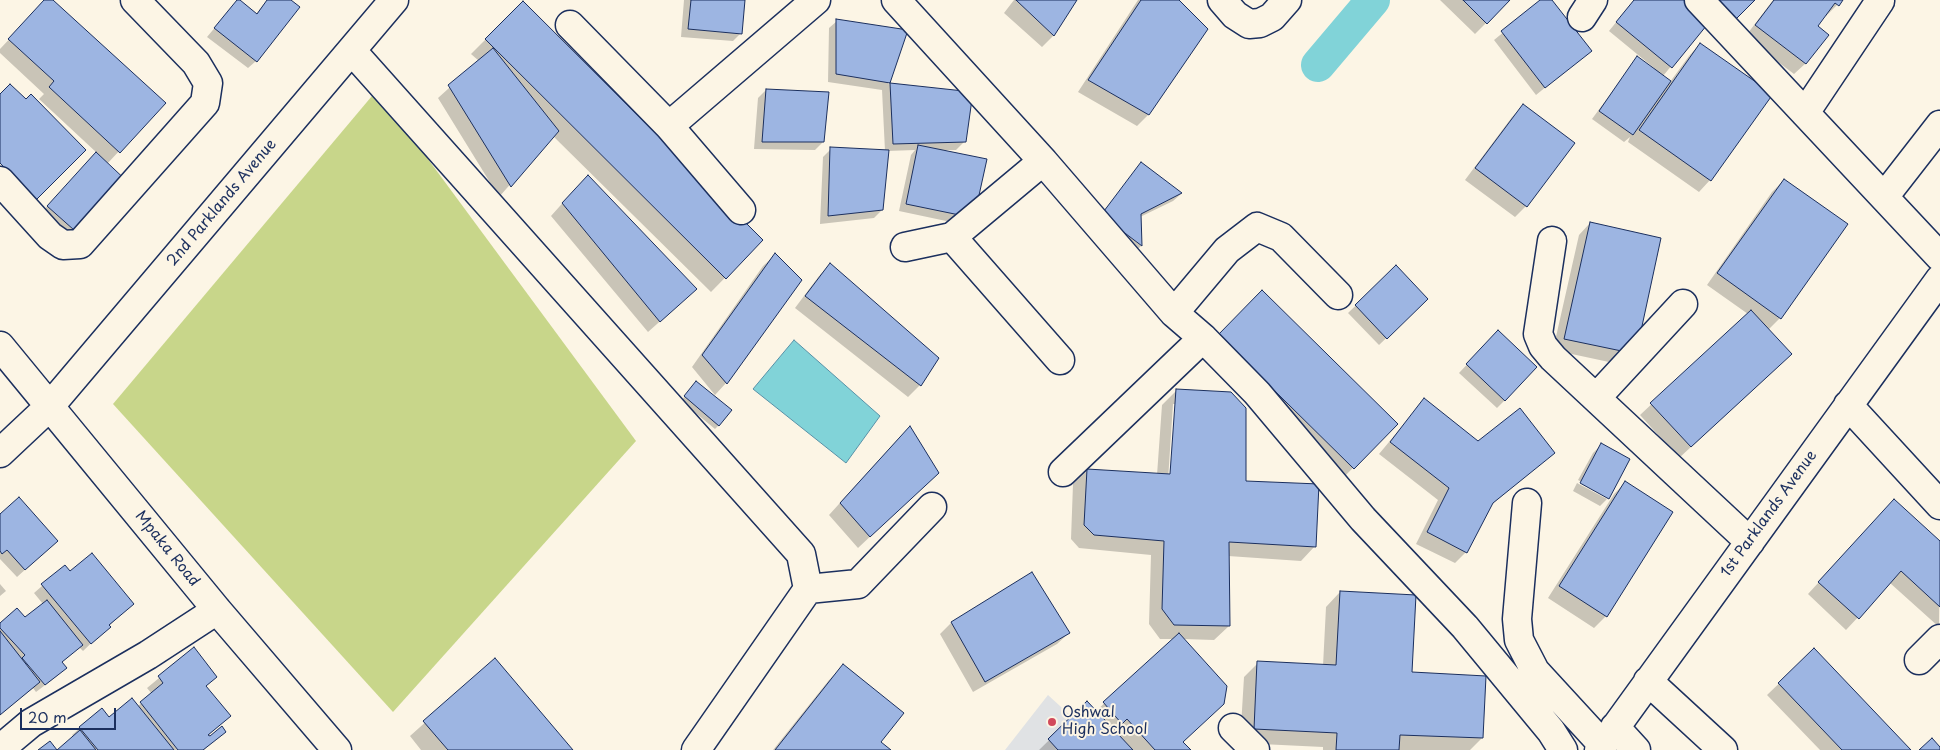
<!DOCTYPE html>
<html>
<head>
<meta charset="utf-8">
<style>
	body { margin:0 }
	#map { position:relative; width:1940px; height:750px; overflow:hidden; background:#fcf5e5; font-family:"Playpen Sans",sans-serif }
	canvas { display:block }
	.scale { position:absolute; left:20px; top:708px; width:96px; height:22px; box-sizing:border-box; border:2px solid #1b2f5e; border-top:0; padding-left:6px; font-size:15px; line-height:18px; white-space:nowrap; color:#1b2f5e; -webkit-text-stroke:4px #fcf5e5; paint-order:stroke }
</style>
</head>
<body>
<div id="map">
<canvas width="1940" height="750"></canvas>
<div class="scale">20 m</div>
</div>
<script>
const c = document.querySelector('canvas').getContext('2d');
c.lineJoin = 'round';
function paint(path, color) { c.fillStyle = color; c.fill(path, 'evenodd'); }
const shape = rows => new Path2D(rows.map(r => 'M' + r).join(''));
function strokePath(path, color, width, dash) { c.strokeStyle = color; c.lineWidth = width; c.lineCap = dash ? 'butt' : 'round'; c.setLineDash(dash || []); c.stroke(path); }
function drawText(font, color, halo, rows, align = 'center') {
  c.font = font + ' "Playpen Sans",sans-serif'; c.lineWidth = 4; c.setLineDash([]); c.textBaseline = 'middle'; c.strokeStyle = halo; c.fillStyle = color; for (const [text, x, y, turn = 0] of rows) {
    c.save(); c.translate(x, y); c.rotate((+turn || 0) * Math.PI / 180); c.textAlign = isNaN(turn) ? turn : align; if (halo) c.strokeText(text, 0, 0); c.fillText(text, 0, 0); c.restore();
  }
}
paint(shape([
	[1048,695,1108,750,1005,750]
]), '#e0e2e4');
paint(shape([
	[377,90,636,441,393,712,113,404]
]), '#c8d68a');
const water = shape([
	[794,340,880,416,846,463,753,389,794,340]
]);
paint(water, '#81d3d8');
strokePath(water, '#5891a7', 1);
paint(shape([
	[46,0,52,0,164,103,107,164,74,245,40,214,97,153,39,99,44,94,0,53,0,49],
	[238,0,256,14,267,0,289,0,256,61,248,68,207,37],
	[684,0,744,0,741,33,733,41,681,37],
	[1014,0,1075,0,1053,36,1042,47,1004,13],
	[1138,0,1177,0,1206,29,1148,115,1137,126,1078,92],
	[1440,0,1509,0,1475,34],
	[1543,0,1551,0,1590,51,1536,95,1494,40],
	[1634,0,1753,0,1710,19,1663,76,1670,82,1689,56,1700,44,1710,180,1699,192,1628,142,1630,137,1624,142,1592,119,1637,58,1653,69,1654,68,1609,31],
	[1773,0,1842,0,1826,16,1824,15,1816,26,1806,63,1794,74,1745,37],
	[523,2,762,240,711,292,553,136,499,197,438,98,479,61,471,54],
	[837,21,906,31,888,84,972,93,964,142,956,150,941,150,965,225,899,211,911,155,915,150,887,151,882,210,874,218,820,224,823,157,831,149,885,151,882,90,828,82,829,28],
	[766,90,823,142,815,150,754,149,758,98],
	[1523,106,1526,206,1515,217,1465,180,1512,117],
	[1142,163,1181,194,1173,201,1140,217,1141,246,1134,253,1094,223],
	[1784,180,1780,318,1768,330,1779,366,1679,458,1640,415,1748,314,1707,285,1772,192],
	[576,188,684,300,648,332,551,216],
	[1590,223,1659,239,1623,365,1553,350,1579,235],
	[775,255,801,281,726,383,715,395,692,367,763,266],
	[830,264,938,358,920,385,908,397,795,308,819,276],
	[1396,267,1427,299,1379,345,1348,313],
	[1490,340,1505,400,1497,408,1459,373],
	[1208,347,1396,424,1342,479],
	[693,386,719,425,715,429,681,401],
	[1176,391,1244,482,1315,546,1301,561,1228,556,1229,626,1214,640,1183,639,1182,742,1189,750,1039,750,1087,703,1095,712,1173,639,1160,639,1149,624,1151,555,1079,548,1071,539,1073,484,1088,470,1157,475,1162,405],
	[1173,404,1176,404,1171,480,1168,480],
	[1424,400,1478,443,1553,453,1490,506,1466,552,1455,563,1416,544,1438,500,1379,454],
	[898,439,926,484,858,548,829,515],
	[1601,445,1608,498,1607,499,1607,496,1578,480,1593,453],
	[1577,483,1607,499,1600,506,1573,491],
	[1625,483,1671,513,1606,616,1594,628,1548,598,1614,494],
	[1883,512,1940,542,1939,627,1890,583,1846,630,1808,594],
	[0,518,49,548,17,577,0,559],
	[65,566,70,573,132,604,83,651,79,647,61,663,57,676,36,692,33,688,0,715,0,624,24,619,43,604,34,593],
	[0,584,6,591,0,596],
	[1340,592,1411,673,1482,738,1470,750,1323,750,1323,747,1240,743,1244,677,1258,663,1323,666,1326,607],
	[951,623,1069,633,1057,644,973,692,940,634],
	[194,649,216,677,205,687,229,716,208,736,210,738,224,731,204,750,58,750,74,737,72,735,80,728,109,719,137,707,152,694,147,688],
	[1814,650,1909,750,1820,750,1767,695],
	[495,660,572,750,421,750,410,736],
	[843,666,880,743,889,750,773,750,829,680]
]), '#0003');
strokePath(shape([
	[1318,65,1373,0]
]), '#81d3d8', 34);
const building = shape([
	[44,0,53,0,166,103,120,153,49,87,54,81,8,39,44,0],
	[237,0,240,0,257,14,267,0,291,0,300,7,257,62,214,28,237,0],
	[691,0,745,0,742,34,688,29,691,0],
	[1016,0,1077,0,1054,36,1016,0],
	[1141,0,1179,0,1208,29,1149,115,1088,80,1141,0],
	[1463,0,1510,0,1487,24,1463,0],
	[1540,0,1552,0,1592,51,1545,88,1501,31,1540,0],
	[1634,0,1687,0,1711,20,1672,68,1616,22,1634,0],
	[1714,0,1755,0,1734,21,1714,0],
	[1774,0,1843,0,1839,6,1835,3,1818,26,1829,35,1806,64,1755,25,1774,0],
	[523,1,763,240,726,279,485,39,523,1],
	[836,19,908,30,890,83,836,74,836,19],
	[1700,43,1773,94,1711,181,1639,130,1700,43],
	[493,48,559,131,511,187,448,85,493,48],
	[1637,56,1671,81,1633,135,1599,111,1637,56],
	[890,83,973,92,966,142,893,144,890,83],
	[10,84,26,99,31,94,86,150,36,200,0,163,0,94,10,84],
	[766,89,829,92,824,142,762,142,766,89],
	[1523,104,1575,143,1527,207,1475,168,1523,104],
	[918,145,987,159,974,218,906,204,918,145],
	[830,147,889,150,883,210,828,216,830,147],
	[96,152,131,185,83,238,47,206,96,152],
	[1141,162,1182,193,1141,214,1142,246,1101,215,1141,162],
	[588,175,697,289,660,322,562,203,588,175],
	[1784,179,1848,224,1781,319,1717,273,1784,179],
	[1590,222,1661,238,1636,354,1564,339,1590,222],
	[775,253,802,280,727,384,702,355,775,253],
	[830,263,939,358,921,386,805,296,830,263],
	[1396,265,1428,299,1387,339,1355,305,1396,265],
	[1262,290,1398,424,1354,469,1218,335,1262,290],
	[1751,310,1792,354,1691,447,1650,403,1751,310],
	[1498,330,1537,367,1505,401,1466,364,1498,330],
	[696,381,732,410,719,426,684,396,696,381],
	[1176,389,1231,392,1246,408,1246,481,1319,484,1316,547,1229,542,1230,626,1174,625,1162,609,1164,541,1094,535,1084,525,1087,469,1170,474,1176,389],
	[1424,398,1478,441,1520,408,1555,453,1493,503,1467,553,1427,532,1449,488,1390,442,1424,398],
	[910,426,939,473,870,537,840,503,910,426],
	[1601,443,1630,459,1609,499,1580,483,1601,443],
	[1625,481,1673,512,1607,617,1559,586,1625,481],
	[19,497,58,541,25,570,7,550,2,554,0,551,0,514,19,497],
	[1894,499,1940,541,1940,607,1901,571,1859,619,1818,582,1894,499],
	[92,553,134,604,109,625,111,627,91,644,41,584,65,565,70,571,92,553],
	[1032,572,1070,633,985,682,951,622,1032,572],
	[1340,591,1416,595,1412,672,1486,676,1483,738,1400,735,1399,750,1336,750,1337,733,1254,729,1257,661,1336,665,1340,591],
	[47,600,83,645,62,662,67,668,45,685,22,658,25,655,0,628,0,623,17,608,25,617,47,600],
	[0,631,40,682,0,715,0,631],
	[1179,633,1227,686,1224,704,1183,742,1191,750,1155,750,1127,719,1122,724,1103,702,1179,633],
	[194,647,217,677,206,686,231,716,208,735,210,736,222,726,226,732,203,750,178,750,140,702,163,683,158,676,194,647],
	[1814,648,1911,750,1842,750,1778,683,1814,648],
	[495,658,573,750,448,750,423,721,495,658],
	[843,664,904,713,881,742,891,750,775,750,843,664],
	[132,698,174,750,98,750,79,727,102,708,109,717,132,698],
	[1087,701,1133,750,1058,750,1048,739,1087,701],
	[80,730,96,750,38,750,50,741,57,750,80,730],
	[1932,738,1940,747,1940,750,1919,750,1932,738]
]);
paint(building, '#9db5e2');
strokePath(building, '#1b2f5e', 1);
const minor = shape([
	[896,0,1043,161,1174,313,1203,338,1257,393,1363,519,1465,627,1551,731,1563,750],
	[1222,0,1235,15,1249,24,1260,23,1272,17,1287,0],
	[1699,0,1940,257],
	[1582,17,1593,0],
	[570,25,669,126,741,210],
	[352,51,801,554,808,589,696,750],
	[1805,113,1880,1],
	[669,126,816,0],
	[0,181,50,236,63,245,80,244,205,103,208,83,196,63,135,0],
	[1884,197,1940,125],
	[952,237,1060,360],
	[1552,241,1538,334,1543,346,1553,358,1750,542],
	[905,247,952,237,1043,161],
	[1174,313,1227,250,1257,227,1281,237,1338,295],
	[0,346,217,610,337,750],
	[1596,398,1683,304],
	[1848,405,1940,505],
	[0,453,50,406,394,0],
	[1063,472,1203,338],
	[1527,503,1517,619,1519,640,1535,671,1603,745],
	[808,589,858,584,932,507],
	[1919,660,1940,639],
	[1648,681,1723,750],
	[1615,727,1636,750],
	[1233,728,1255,750],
	[0,749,31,723,148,655,217,610],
	[1599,750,1940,279]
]);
strokePath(minor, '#1b2f5e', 31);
strokePath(minor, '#fcf5e5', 28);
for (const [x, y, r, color] of [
	[1052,722,5,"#d1495b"]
]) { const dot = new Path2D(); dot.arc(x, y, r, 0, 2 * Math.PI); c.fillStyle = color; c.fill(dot); strokePath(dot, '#fcf5e5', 2); }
drawText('15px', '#1b2f5e', '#fcf5e5', [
	["2nd Parklands Avenue",222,203,-50],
	["1st Parklands Avenue",1769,514,-54],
	["Mpaka Road",167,549,51]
]);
drawText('15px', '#1b2f5e', '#fcf5e5', [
	["Oshwal",1062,713],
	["High School",1062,730]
], 'left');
</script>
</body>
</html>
